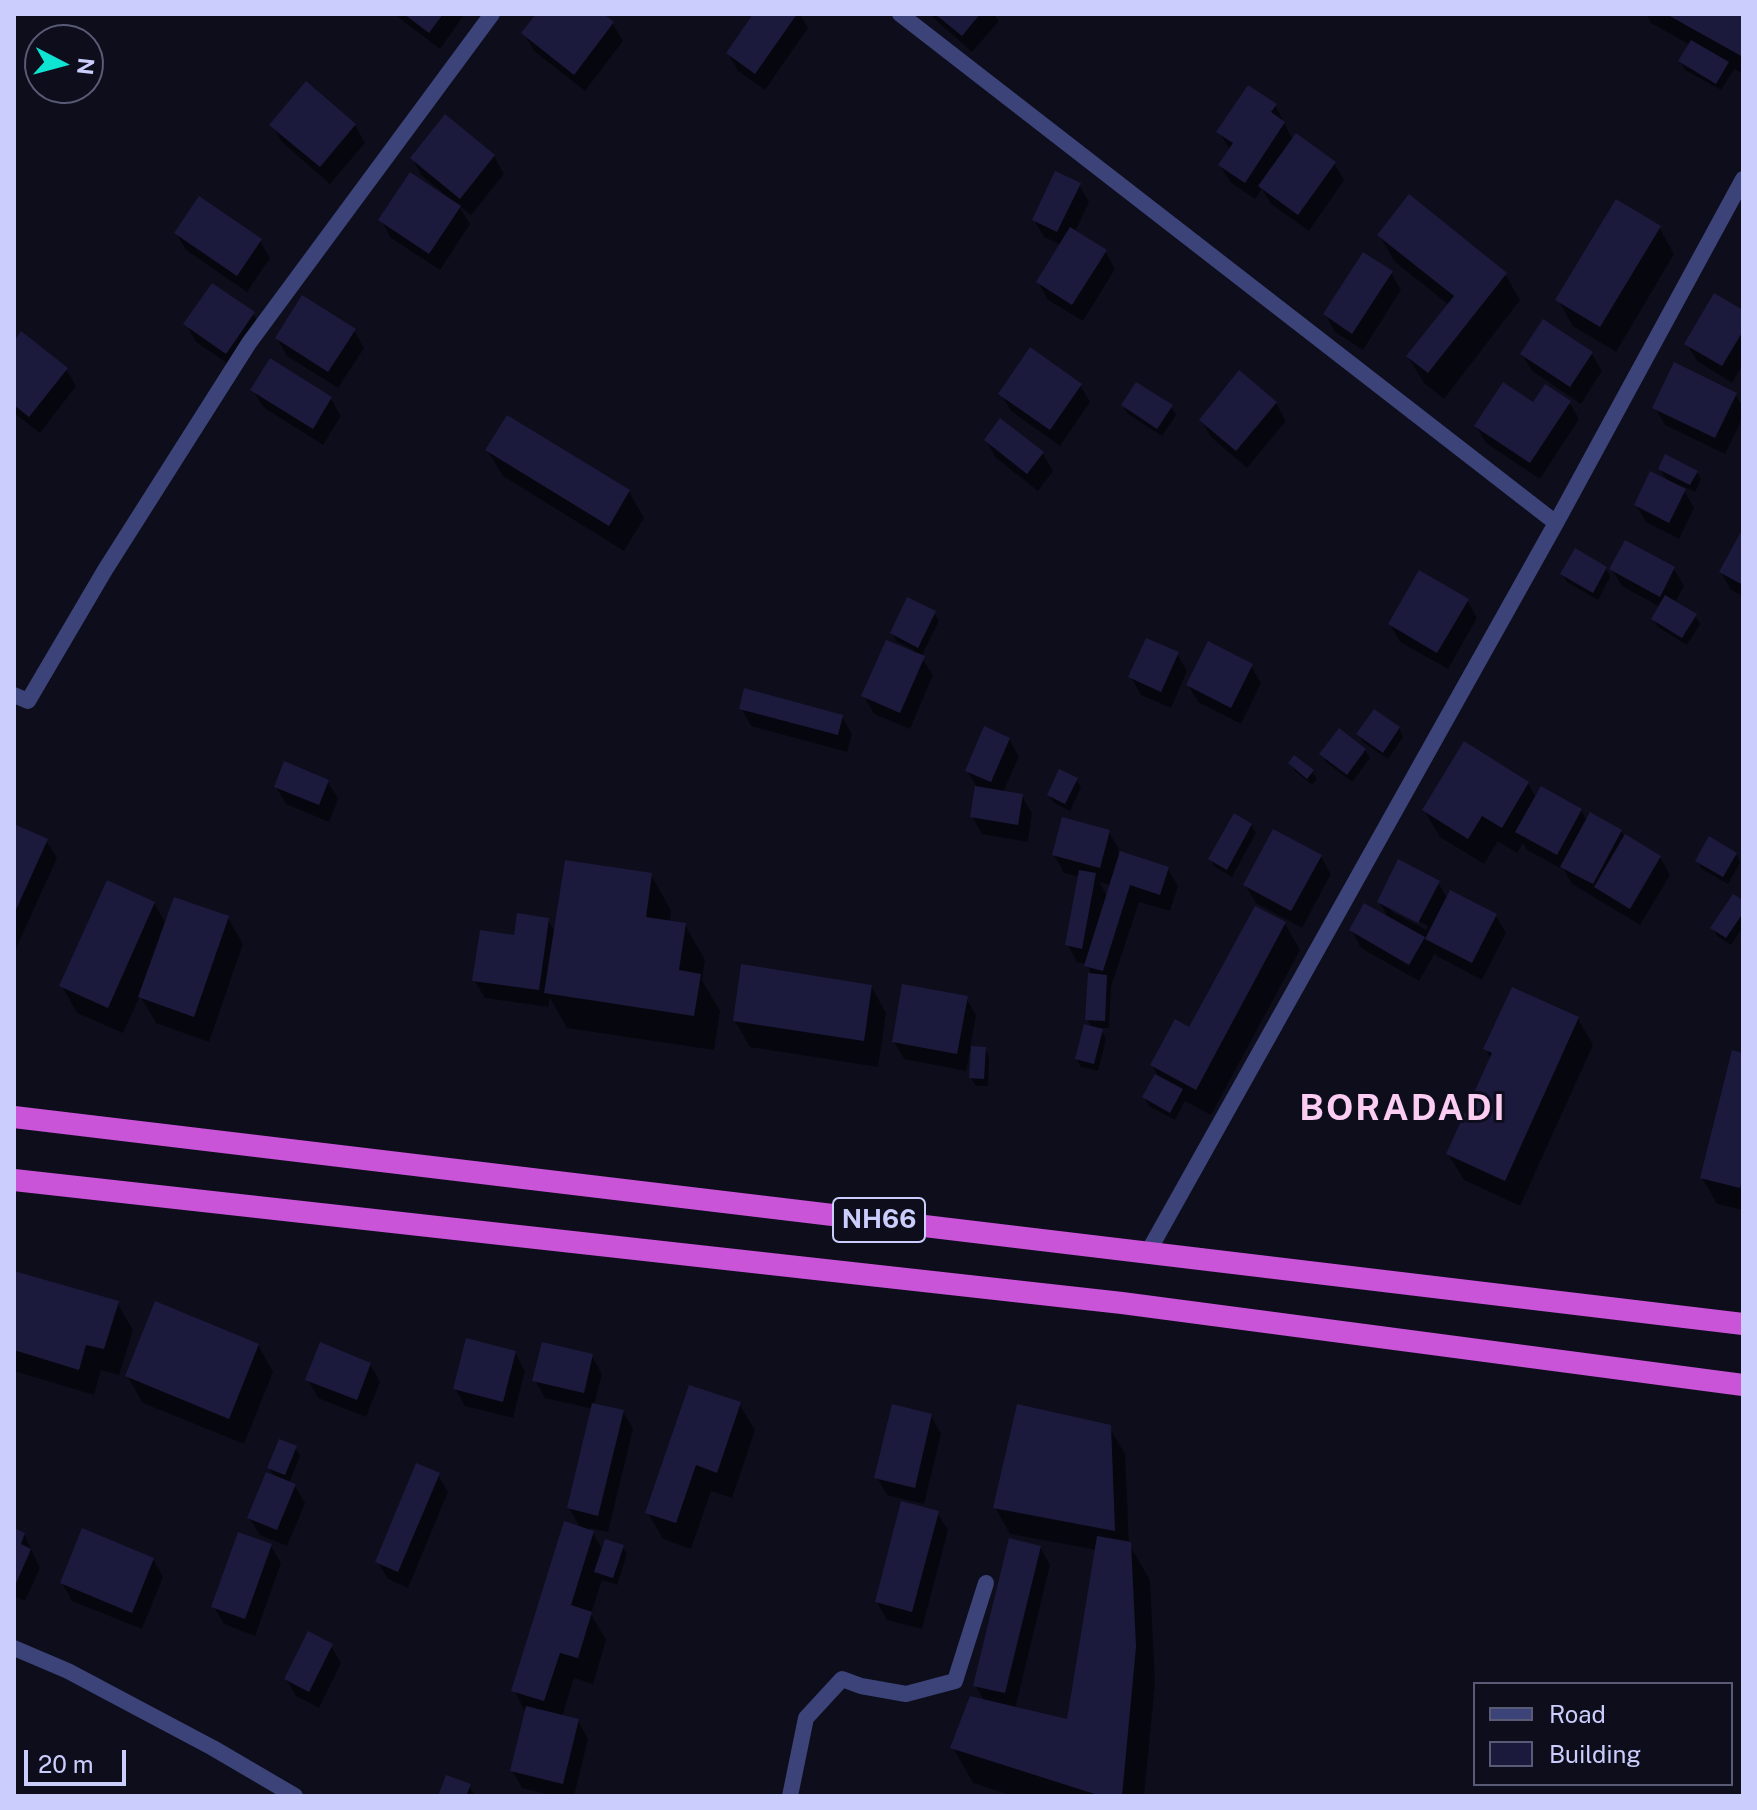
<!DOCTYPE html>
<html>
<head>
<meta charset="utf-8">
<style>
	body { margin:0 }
	#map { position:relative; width:1757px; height:1810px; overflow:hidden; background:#0d0d1c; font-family:"Public Sans",sans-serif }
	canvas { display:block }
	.frame { position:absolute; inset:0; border:16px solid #cbcefc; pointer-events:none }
	.legend { position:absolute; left:1473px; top:1682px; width:260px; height:104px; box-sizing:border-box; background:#0d0d1c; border:2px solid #595a76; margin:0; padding:10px 14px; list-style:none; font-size:24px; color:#cbcefc }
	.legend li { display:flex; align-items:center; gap:16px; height:40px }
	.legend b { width:40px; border:2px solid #595a76 }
	.north { position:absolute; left:24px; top:24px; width:80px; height:80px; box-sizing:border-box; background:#0d0d1c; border:2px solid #595a76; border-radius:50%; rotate:96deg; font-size:22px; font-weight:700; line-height:32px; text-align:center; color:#cbcefc }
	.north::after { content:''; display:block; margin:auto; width:28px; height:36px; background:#0fe4d3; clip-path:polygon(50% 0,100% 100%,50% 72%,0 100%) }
	.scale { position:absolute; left:24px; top:1750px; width:102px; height:36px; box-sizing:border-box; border:4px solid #cbcefc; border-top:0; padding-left:10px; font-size:24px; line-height:28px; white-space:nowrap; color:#cbcefc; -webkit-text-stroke:6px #0d0d1c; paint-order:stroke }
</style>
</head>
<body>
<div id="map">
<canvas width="1757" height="1810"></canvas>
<div class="frame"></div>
<ul class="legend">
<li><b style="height:10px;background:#3b4378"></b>Road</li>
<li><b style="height:22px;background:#1b1a3c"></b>Building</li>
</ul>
<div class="north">N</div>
<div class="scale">20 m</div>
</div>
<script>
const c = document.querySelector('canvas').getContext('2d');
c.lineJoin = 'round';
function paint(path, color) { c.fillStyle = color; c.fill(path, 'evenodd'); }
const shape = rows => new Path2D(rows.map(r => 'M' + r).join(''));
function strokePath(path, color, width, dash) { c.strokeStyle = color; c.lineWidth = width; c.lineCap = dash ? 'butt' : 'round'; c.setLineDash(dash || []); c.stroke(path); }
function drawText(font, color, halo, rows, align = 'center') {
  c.font = font + ' "Public Sans",sans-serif'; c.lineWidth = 6; c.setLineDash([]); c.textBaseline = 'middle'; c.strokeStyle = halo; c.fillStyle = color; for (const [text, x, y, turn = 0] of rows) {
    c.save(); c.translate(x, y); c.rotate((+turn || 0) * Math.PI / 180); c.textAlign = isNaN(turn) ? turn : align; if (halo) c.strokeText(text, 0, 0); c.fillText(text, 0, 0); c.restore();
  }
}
paint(shape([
	[394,14,463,14,464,15,440,49],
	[539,14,600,14,613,24,623,41,585,91,534,51,524,33],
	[756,14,800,14,808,28,765,90,738,71,728,53],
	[929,14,994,14,999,21,972,52],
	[1646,14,1743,14,1743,74,1734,69,1721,90,1685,70,1680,61,1690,45,1651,23],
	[1275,105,1293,140,1334,163,1344,180,1309,231,1271,204,1262,189,1255,199,1230,182,1220,165,1230,150,1219,132],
	[445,117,494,156,504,174,471,215,458,205,470,224,440,270,391,238,381,220,442,192,422,176,412,158],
	[272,125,355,125,365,143,330,184,282,142],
	[1079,185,1089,202,1075,232,1105,251,1115,269,1083,321,1048,300,1038,282,1061,245,1044,237,1034,220],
	[1659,227,1674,254,1616,352,1573,326,1558,300],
	[176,233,260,241,270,258,247,292,186,250],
	[1379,235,1505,274,1520,300,1444,399,1424,383,1408,357,1449,305,1395,262],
	[1391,273,1401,290,1363,350,1335,332,1325,314],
	[1743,312,1743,364,1732,383,1697,361,1687,344],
	[253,314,263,331,237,370,196,342,186,324],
	[1544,322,1592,354,1602,371,1581,404,1532,371,1522,354],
	[354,330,364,348,338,388,287,356,277,338],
	[14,344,66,369,76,386,40,433,14,413],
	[1080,385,1090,402,1060,446,1011,411,1001,394],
	[253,390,331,399,341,416,323,445,263,407],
	[1735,394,1743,408,1743,417,1725,454,1665,425,1655,408],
	[1569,402,1579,419,1540,479,1486,443,1476,426,1534,405],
	[1276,403,1286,421,1247,468,1211,437,1201,420],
	[1123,405,1171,407,1176,415,1162,436,1128,414],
	[1001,421,1043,454,1053,471,1038,491,996,458,986,440],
	[487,450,629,492,644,518,624,551,503,476],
	[1660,469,1697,472,1701,480,1695,492,1681,485,1694,508,1679,539,1646,522,1636,505,1668,482],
	[1743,532,1743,596,1731,590,1721,572],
	[1611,568,1674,569,1684,586,1675,603,1695,616,1700,624,1687,645,1658,627,1653,619,1660,607,1622,586],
	[1606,569,1610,577,1598,600,1567,582,1562,574],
	[1467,600,1477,618,1448,669,1400,642,1390,624],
	[934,613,939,621,921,657,933,675,910,729,874,714,864,696,914,650,897,642,892,633],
	[1177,654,1187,671,1171,708,1141,695,1131,677],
	[1251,666,1261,683,1241,724,1198,702,1188,685],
	[741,708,842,717,852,734,847,752,751,726],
	[1399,728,1403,737,1388,759,1363,742,1358,734],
	[1009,739,1019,757,1003,792,1022,796,1032,813,1028,842,982,834,972,816,977,787,967,771],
	[1365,750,1370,758,1352,782,1326,762,1322,754],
	[1290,763,1312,771,1317,779,1312,785,1295,771],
	[1076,779,1081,787,1070,811,1054,803,1049,795],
	[328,782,338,799,329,822,286,804,276,787],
	[1528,783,1536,798,1581,810,1587,821,1621,831,1624,836,1660,857,1670,875,1640,925,1572,884,1564,870,1527,850,1523,843,1517,853,1498,841,1484,864,1440,837,1424,810],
	[1251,825,1256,833,1232,877,1215,867,1210,859],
	[14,826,46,840,57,858,14,953],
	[1109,832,1119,849,1118,853,1167,868,1178,886,1170,911,1139,902,1111,987,1109,1028,1100,1028,1106,1039,1098,1071,1081,1067,1077,1059,1092,1028,1087,1019,1092,976,1087,964,1077,962,1067,944,1080,877,1064,873,1054,855],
	[1099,882,1112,885,1108,897],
	[1736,854,1740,862,1728,884,1702,869,1698,861],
	[1321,857,1331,874,1302,928,1256,903,1245,885],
	[651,875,671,910,670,923,685,925,705,960,702,980,720,1011,714,1050,567,1028,550,998,548,1007,485,998,474,980,516,938,548,920,556,934],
	[1438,883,1448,899,1496,916,1506,933,1482,980,1437,956,1435,953,1419,981,1361,948,1351,930,1389,919,1379,902],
	[1391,907,1428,926,1426,930,1391,911],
	[1743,902,1743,927,1731,945,1717,936,1713,928],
	[154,903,166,924,228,918,243,944,209,1042,156,1023,140,996,123,1033,77,1013,62,986],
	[1285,924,1300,950,1211,1115,1185,1101,1175,1120,1149,1106,1144,1097,1157,1074,1152,1065,1190,1030],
	[871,986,886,1013,878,1067,750,1047,735,1021],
	[966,998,976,1015,970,1048,985,1049,989,1057,988,1086,976,1086,971,1078,973,1050,970,1050,966,1071,904,1059,894,1042],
	[1578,1019,1593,1045,1520,1206,1464,1180,1448,1154,1491,1059,1486,1049],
	[1743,1055,1743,1210,1717,1204,1702,1178],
	[14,1273,117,1303,133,1330,119,1375,101,1370,94,1395,14,1371],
	[258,1345,273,1372,244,1444,143,1403,127,1376],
	[515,1353,525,1371,513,1418,465,1406,455,1388],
	[592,1356,602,1374,594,1405,623,1412,633,1429,608,1532,590,1528,603,1551,622,1546,627,1554,617,1585,602,1580,591,1614,606,1640,593,1684,574,1678,562,1717,578,1721,588,1739,574,1796,554,1796,522,1788,512,1771,526,1713,514,1690,581,1529,569,1508,593,1409,545,1398,535,1380],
	[370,1364,380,1382,366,1417,318,1398,308,1380],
	[739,1404,755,1430,732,1498,711,1491,691,1549,663,1539,648,1513],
	[931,1416,941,1434,924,1504,887,1495,877,1478],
	[1109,1427,1125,1454,1129,1544,1150,1580,1155,1683,1144,1796,1013,1796,973,1783,953,1748,985,1702,975,1685,1040,1547,1050,1565,1015,1709,1068,1721,1097,1550,1010,1534,995,1507],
	[295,1448,300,1456,289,1483,295,1486,305,1503,287,1546,260,1535,249,1518,275,1477,269,1468],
	[438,1475,448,1492,408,1588,388,1579,377,1561],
	[937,1512,948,1530,922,1629,887,1620,877,1602],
	[14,1530,24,1534,40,1568,25,1601,14,1596],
	[271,1546,281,1563,255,1636,224,1624,214,1607],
	[153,1559,163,1577,142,1629,72,1601,62,1583],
	[331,1646,341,1663,319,1708,296,1696,286,1679],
	[469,1786,475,1796,440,1796]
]), '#0007');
paint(shape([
	[404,14,443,14,429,33],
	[536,14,604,14,614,22,574,75,521,33],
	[753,14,797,14,755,74,726,53],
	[935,14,980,14,962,36],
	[1666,14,1743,14,1743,57],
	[1691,40,1729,62,1716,84,1678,61],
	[306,81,356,124,320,167,269,125],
	[1248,85,1277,104,1271,112,1285,122,1245,183,1218,165,1233,143,1216,132],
	[445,114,495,155,460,199,410,158],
	[1296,133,1336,162,1298,215,1258,186],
	[1055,171,1081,183,1057,232,1032,220],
	[410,172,461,206,429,254,378,220],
	[1409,194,1507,273,1428,373,1406,356,1454,296,1377,235],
	[199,196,262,239,237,276,174,233],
	[1616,199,1661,226,1600,327,1555,300],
	[1070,227,1107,250,1072,305,1036,282],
	[1363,252,1393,271,1352,334,1323,314],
	[212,283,255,312,226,354,183,324],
	[1714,293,1743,310,1743,331,1722,366,1684,344],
	[302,295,356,329,328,372,275,338],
	[1543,319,1593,352,1570,387,1520,354],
	[21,331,68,368,29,417,14,405,14,341],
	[1030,347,1082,384,1050,430,998,394],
	[270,358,332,397,313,429,250,390],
	[1674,362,1737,393,1715,438,1652,408],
	[1239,370,1277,402,1236,451,1199,420],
	[1136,382,1173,405,1157,429,1121,405],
	[1503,382,1533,402,1545,384,1571,401,1530,463,1474,426],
	[507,415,630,490,609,526,485,450],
	[1000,418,1044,452,1027,474,984,440],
	[1665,454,1698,471,1690,485,1658,469],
	[1650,471,1686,489,1669,523,1634,505],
	[1743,528,1743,585,1719,572],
	[1625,540,1675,567,1660,597,1609,569],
	[1575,548,1607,567,1593,593,1560,574],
	[1419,570,1469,599,1437,653,1388,624],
	[1665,595,1697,614,1682,638,1651,619],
	[907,597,936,611,918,648,890,633],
	[1146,638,1179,652,1161,692,1128,677],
	[886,640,925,656,900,713,861,696],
	[1208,641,1253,664,1231,708,1186,685],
	[744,688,843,715,838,735,739,709],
	[1374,709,1400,727,1383,753,1356,734],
	[984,726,1010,738,991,782,965,771],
	[1339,728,1366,749,1347,775,1319,754],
	[1464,741,1529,782,1502,828,1482,816,1468,839,1422,810],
	[1294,755,1314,770,1307,779,1288,763],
	[284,761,329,780,319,805,274,787],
	[1059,769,1078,778,1065,804,1047,795],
	[975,786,1023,794,1018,825,970,817],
	[1541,786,1582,809,1557,855,1515,832],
	[1590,812,1622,830,1593,884,1560,867],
	[1234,813,1252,824,1227,870,1208,859],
	[1062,817,1110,830,1100,868,1052,855],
	[14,824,48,839,14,914],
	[1273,829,1322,855,1291,911,1243,885],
	[1625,834,1661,856,1630,909,1594,887],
	[1709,836,1737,853,1723,877,1695,861],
	[1120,851,1169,867,1160,895,1130,885,1103,971,1084,966],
	[1398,859,1440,881,1418,923,1377,902],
	[565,860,652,873,646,917,686,923,679,970,701,974,694,1016,544,993],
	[1079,870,1096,873,1082,949,1065,945],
	[107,880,155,902,108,1008,59,986],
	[1450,890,1497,914,1472,963,1425,939],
	[1733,894,1743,900,1743,913,1726,938,1710,928],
	[174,897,229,916,194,1017,138,997],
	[1364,903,1425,937,1409,965,1349,930],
	[1255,906,1286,922,1196,1090,1150,1065,1175,1019,1189,1027],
	[517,913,549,918,539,990,472,981,480,930,514,935],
	[741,964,872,985,864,1041,733,1021],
	[1088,973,1107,975,1105,1021,1085,1020],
	[902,984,968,996,957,1054,892,1042],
	[1512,987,1579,1017,1505,1181,1446,1154,1492,1053,1483,1049],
	[1084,1024,1103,1029,1094,1064,1075,1059],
	[971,1046,986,1047,984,1079,969,1078],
	[1732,1050,1743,1053,1743,1174,1740,1188,1700,1178],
	[1155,1074,1183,1089,1170,1113,1142,1097],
	[14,1271,119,1301,104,1349,86,1345,79,1370,14,1350],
	[155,1301,259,1344,229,1419,125,1376],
	[466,1338,516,1351,503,1402,453,1389],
	[320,1342,371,1363,357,1400,305,1380],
	[542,1342,593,1354,584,1393,532,1381],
	[689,1385,741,1402,717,1473,696,1465,676,1523,645,1513],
	[592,1403,624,1410,598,1516,567,1508],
	[892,1404,932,1414,915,1488,874,1478],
	[1017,1404,1111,1425,1115,1531,993,1508],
	[279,1439,297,1446,285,1475,267,1468],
	[416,1463,440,1473,398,1572,375,1562],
	[266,1472,296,1484,277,1530,247,1518],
	[901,1501,939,1511,912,1612,875,1602],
	[564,1521,594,1531,571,1605,592,1612,578,1658,560,1653,544,1701,511,1691],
	[14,1528,25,1533,21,1544,31,1549,14,1588],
	[82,1528,154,1558,132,1613,60,1583],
	[238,1532,272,1544,245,1619,211,1607],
	[1097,1536,1131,1542,1136,1647,1122,1796,1101,1796,950,1748,970,1696,1067,1719],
	[1009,1538,1041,1546,1005,1693,973,1686],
	[605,1539,624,1545,613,1578,594,1572],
	[308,1631,333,1644,309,1692,284,1679],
	[526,1706,579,1719,563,1784,510,1771],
	[446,1775,471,1784,466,1796,438,1796]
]), '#1b1a3c');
strokePath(shape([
	[900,14,1556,523],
	[14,695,28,701,105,570,249,343,492,14],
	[1148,1252,1556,523,1743,179],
	[14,1648,68,1671,213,1748,295,1796],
	[790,1796,806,1718,842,1679,861,1686,906,1694,955,1681,986,1583]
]), '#3b4378', 16);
strokePath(shape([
	[14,1117,1743,1324],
	[14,1180,1122,1303,1743,1385]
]), '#c954d8', 22);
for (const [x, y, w] of [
	[879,1220,92]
]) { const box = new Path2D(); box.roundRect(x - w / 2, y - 22, w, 44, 6); c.fillStyle = '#0d0d1c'; c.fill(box); strokePath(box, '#cbcefc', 2); }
drawText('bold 26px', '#cbcefc', null, [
	["NH66",879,1220]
]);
c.letterSpacing = '2px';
drawText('bold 36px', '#fccdf3', '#0d0d1c', [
	["BORADADI",1403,1109]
]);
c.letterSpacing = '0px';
</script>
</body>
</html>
